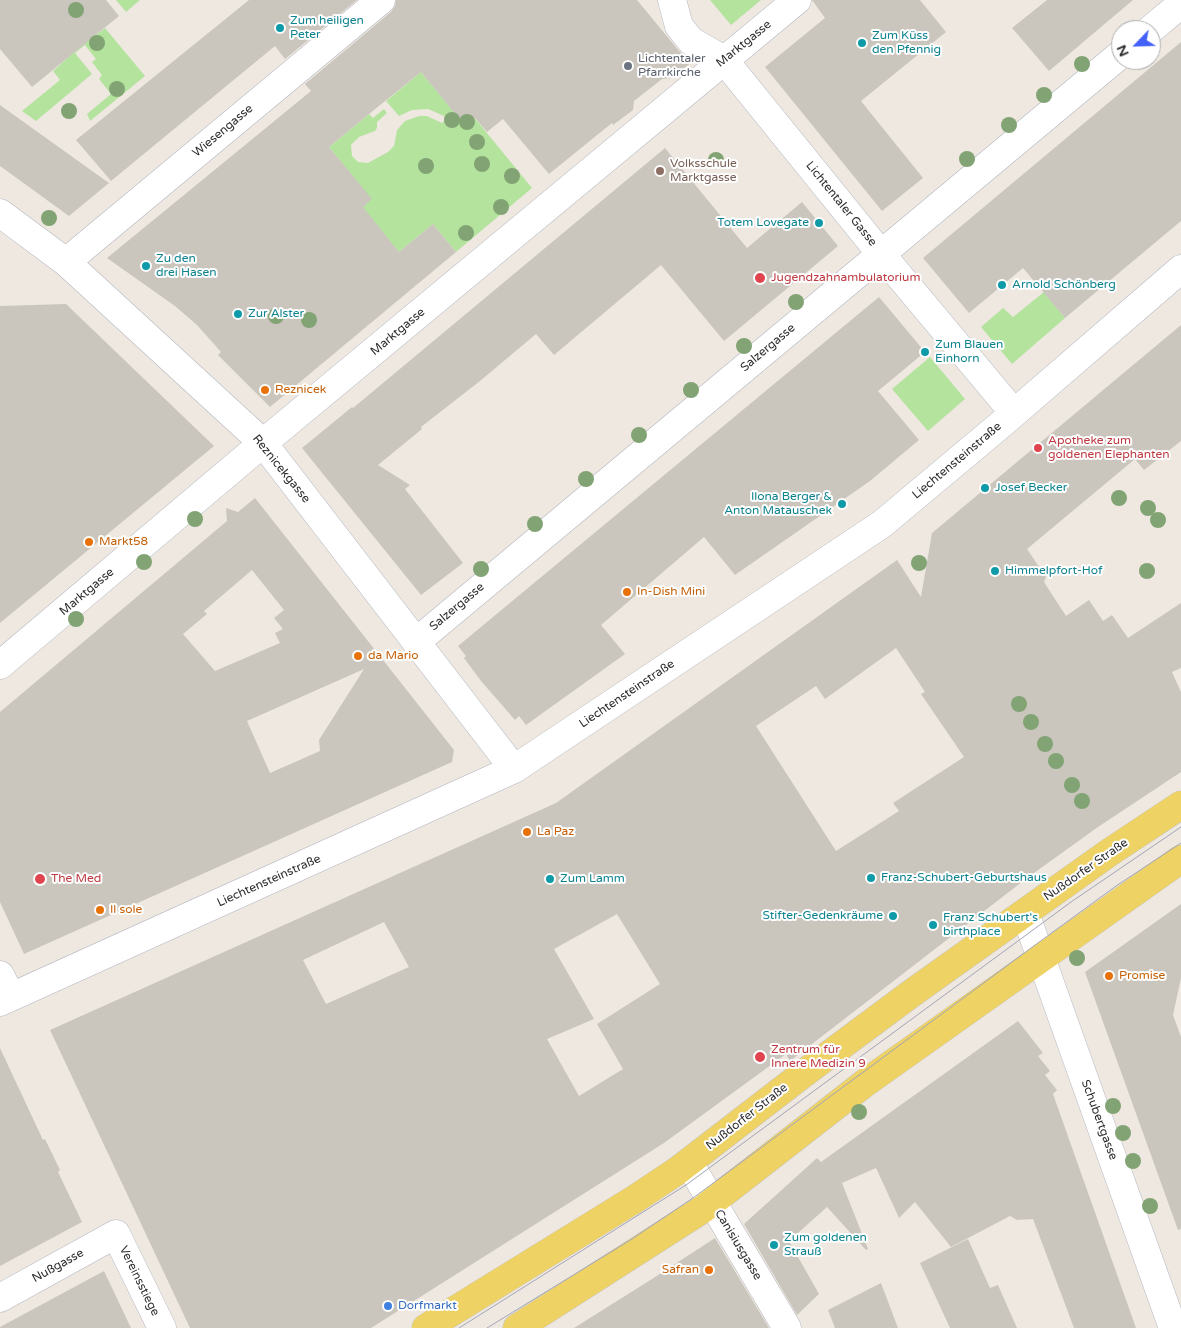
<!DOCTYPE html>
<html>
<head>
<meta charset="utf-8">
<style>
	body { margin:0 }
	#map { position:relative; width:1181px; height:1328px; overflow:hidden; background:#eee8e0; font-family:"Varela Round",sans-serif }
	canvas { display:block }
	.north { position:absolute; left:1111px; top:20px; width:50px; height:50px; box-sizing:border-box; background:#fff; border:1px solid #ababab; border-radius:50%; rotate:246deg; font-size:14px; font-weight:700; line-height:20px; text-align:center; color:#2d2d2d }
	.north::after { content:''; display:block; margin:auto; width:18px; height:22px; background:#4360f8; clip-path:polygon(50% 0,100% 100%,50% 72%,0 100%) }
</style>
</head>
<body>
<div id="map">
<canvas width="1181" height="1328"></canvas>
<div class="north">N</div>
</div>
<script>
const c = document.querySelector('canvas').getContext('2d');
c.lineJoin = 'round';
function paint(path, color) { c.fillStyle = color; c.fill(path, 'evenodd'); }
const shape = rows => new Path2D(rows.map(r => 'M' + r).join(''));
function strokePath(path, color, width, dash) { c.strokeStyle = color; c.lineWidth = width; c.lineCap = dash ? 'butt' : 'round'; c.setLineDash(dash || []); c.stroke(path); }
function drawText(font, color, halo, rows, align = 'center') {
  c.font = font + ' "Varela Round",sans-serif'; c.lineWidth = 4; c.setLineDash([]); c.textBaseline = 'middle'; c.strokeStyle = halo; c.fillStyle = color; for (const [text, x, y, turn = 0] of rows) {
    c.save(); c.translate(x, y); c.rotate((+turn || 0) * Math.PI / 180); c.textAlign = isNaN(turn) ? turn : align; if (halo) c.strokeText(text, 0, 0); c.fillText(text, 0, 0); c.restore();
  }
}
paint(shape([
	[102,0,107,1,79,24,92,38,105,28,145,76,90,121,87,114,111,94,99,79,102,75,92,62,96,59,85,45,75,53,92,74,36,121,22,111,60,80,53,71,71,55,38,13],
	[116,0,140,0,126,12],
	[710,0,761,0,731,25],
	[421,72,454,112,464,105,532,188,456,252,433,224,399,252,352,197,362,188,329,147,369,114,373,118,384,109,387,113,377,122,377,128,375,131,359,137,351,145,352,156,358,162,368,163,388,152,394,146,397,130,405,121,419,116,427,116,442,123,446,119,444,116,428,109,412,110,399,116,386,101],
	[1044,292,1065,318,1012,364,981,327,1003,308,1013,317],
	[930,357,965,399,928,431,892,389]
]), '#b4e39e');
paint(shape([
	[0,0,106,0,119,16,32,87,0,49],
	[249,0,357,0,285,59,275,46,111,181,76,140],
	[396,0,637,0,679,51,692,62,671,78,662,79,634,101,633,110,613,125,612,123,549,174,503,119,487,132,475,118,465,126,421,72,369,114,329,147,372,199,363,207,399,252,433,224,456,252,270,407,218,355,221,352,197,325,175,306,107,258,311,91,305,84,391,12,395,6],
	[812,0,920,0,946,32,861,101,923,178,882,211,765,67,825,18],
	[1047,0,1133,0,1049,71,1012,28],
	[1181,42,1181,221,1065,318,1023,268,969,313,923,258],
	[0,105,67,153,109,183,69,216,0,166],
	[665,148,747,248,802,202,838,246,724,341,661,265,554,355,536,334,480,381,421,427,422,429,378,465,410,485,405,489,463,563,421,595,302,448,352,407,353,408],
	[879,297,925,352,878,391,919,440,870,481,735,575,704,537,601,625,625,654,526,725,519,716,515,720,481,681,464,658,466,656,458,646],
	[66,304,214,446,0,623,0,306],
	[1181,325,1181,441,1144,470,1135,459,1027,549,1046,577,1044,582,1066,616,1089,600,1103,621,1112,615,1128,638,1181,603,1181,668,1172,672,1181,692,1181,772,1098,827,1027,878,790,1061,786,1054,664,1143,371,1328,190,1328,50,1030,556,803,897,560,921,597,932,533],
	[896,648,925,692,921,694,964,757,893,803,899,811,836,851,756,726,816,686,825,699],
	[617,914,660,984,597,1024,623,1069,579,1096,547,1039,594,1019,554,949],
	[384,922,409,967,326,1004,303,960],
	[255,498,454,750,452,762,24,954,0,902,0,712,227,521,226,508,238,512],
	[252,570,284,610,274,618,283,629,275,633,280,643,215,671,183,634,207,614,204,611],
	[364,669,319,740,320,751,270,773,247,721],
	[1181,904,1181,978,1173,1015,1181,1037,1181,1229,1178,1230,1085,972],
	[1018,1021,1043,1053,1038,1056,1050,1071,1045,1075,1057,1090,1053,1094,1136,1328,1074,1328,1033,1219,1017,1220,1010,1216,951,1247,915,1202,899,1218,876,1168,842,1183,868,1249,866,1250,827,1207,789,1241,819,1294,797,1315,744,1224,817,1158,821,1162],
	[0,1048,43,1140,45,1139,60,1170,58,1172,82,1222,0,1266],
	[715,1238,769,1328,574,1328,652,1279],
	[968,1239,990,1288,998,1285,1017,1328,950,1328,920,1263],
	[104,1271,131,1328,0,1328,0,1327],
	[881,1283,898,1328,835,1328,828,1310]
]), '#cac6be');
const minor = shape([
	[672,0,679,26,691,41,724,60,881,254,1014,413],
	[1150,30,1181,4],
	[0,213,66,262,263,443,514,769],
	[66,262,381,0],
	[416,642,1121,54],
	[0,665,263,443,797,0],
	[1025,913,1173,1328],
	[0,975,11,997],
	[0,1002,514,769,882,524,1005,421,1181,269],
	[689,1163,787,1328],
	[0,1298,116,1234,162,1328]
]);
const major = shape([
	[426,1328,635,1199,677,1171,803,1074,912,993,1110,852,1181,805],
	[517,1328,703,1209,865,1083,1181,859]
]);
strokePath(minor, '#b3b6c0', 29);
strokePath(major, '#c8c8c8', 29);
strokePath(minor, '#fff', 28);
strokePath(major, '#efd264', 28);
strokePath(shape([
	[459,1328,686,1185,1071,902,1181,827],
	[487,1328,632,1239,693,1198,1031,948,1116,886,1181,843]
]), '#a2a5b7', 1);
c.fillStyle = '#82a374';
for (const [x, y] of [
	[76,10],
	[97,43],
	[1082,64],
	[117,89],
	[1044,95],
	[69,111],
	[452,120],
	[467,122],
	[1009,125],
	[477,142],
	[967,159],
	[716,160],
	[482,164],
	[426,166],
	[512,176],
	[501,207],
	[49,218],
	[466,233],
	[796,302],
	[276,316],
	[309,320],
	[744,346],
	[691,390],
	[639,435],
	[586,479],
	[1119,498],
	[1148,508],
	[195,519],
	[1158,520],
	[535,524],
	[144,562],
	[919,563],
	[481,569],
	[1147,571],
	[76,619],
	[1019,704],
	[1031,722],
	[1045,744],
	[1056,761],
	[1072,785],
	[1082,801],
	[1077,958],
	[1113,1106],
	[859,1112],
	[1123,1133],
	[1133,1161],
	[1150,1206]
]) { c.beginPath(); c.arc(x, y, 8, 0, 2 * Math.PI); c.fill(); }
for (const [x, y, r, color] of [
	[280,28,5,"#0f9aa8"],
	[862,43,5,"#0f9aa8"],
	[628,66,5,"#6b7280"],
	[660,171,5,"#8d6e63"],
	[819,223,5,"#0f9aa8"],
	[146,266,5,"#0f9aa8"],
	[760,278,6,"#e0444e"],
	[1002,285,5,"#0f9aa8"],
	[238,314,5,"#0f9aa8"],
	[925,352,5,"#0f9aa8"],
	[265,390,5,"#e8710a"],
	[1038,448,5,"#e0444e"],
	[985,488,5,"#0f9aa8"],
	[842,504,5,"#0f9aa8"],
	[89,542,5,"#e8710a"],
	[995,571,5,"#0f9aa8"],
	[627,592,5,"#e8710a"],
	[358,656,5,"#e8710a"],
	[527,832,5,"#e8710a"],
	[871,878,5,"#0f9aa8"],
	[40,879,6,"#e0444e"],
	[550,879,5,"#0f9aa8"],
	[100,910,5,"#e8710a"],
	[893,916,5,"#0f9aa8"],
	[933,925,5,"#0f9aa8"],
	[1109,976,5,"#e8710a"],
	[760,1057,6,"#e0444e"],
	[774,1245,5,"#0f9aa8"],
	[709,1270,5,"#e8710a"],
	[388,1306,5,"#3f7fe0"]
]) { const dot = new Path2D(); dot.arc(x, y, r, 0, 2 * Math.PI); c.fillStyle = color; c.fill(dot); strokePath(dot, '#fff', 2); }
drawText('12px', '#0d838f', '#fff', [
	["Zum heiligen",290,21],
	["Peter",290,35],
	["Zum Küss",872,36],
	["den Pfennig",872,50],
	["Totem Lovegate",809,223,"right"],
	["Zu den",156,259],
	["drei Hasen",156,273],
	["Arnold Schönberg",1012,285],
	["Zur Alster",248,314],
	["Zum Blauen",935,345],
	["Einhorn",935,359],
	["Josef Becker",995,488],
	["Ilona Berger &",832,497,"right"],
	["Anton Matauschek",832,511,"right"],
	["Himmelpfort-Hof",1005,571],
	["Franz-Schubert-Geburtshaus",881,878],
	["Zum Lamm",560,879],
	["Stifter-Gedenkräume",883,916,"right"],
	["Franz Schubert's",943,918],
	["birthplace",943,932],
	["Zum goldenen",784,1238],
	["Strauß",784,1252]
], 'left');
drawText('12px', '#2d2d2d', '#fff', [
	["Marktgasse",744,44,-39],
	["Wiesengasse",223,131,-40],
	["Lichtentaler Gasse",841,204,51],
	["Marktgasse",398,332,-40],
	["Salzergasse",768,348,-40],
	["Liechtensteinstraße",957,461,-40],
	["Reznicekgasse",281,469,51],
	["Marktgasse",87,592,-40],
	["Salzergasse",457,607,-40],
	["Liechtensteinstraße",627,694,-34],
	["Nußdorfer Straße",1086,870,-35],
	["Liechtensteinstraße",269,881,-24],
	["Nußdorfer Straße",747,1117,-38],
	["Schubertgasse",1099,1120,70],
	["Canisiusgasse",738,1245,59],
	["Nußgasse",58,1266,-29],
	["Vereinsstiege",139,1281,64]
]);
drawText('12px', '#5b616d', '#fff', [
	["Lichtentaler",638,59],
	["Pfarrkirche",638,73]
], 'left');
drawText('12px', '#785e54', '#fff', [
	["Volksschule",670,164],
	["Marktgasse",670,178]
], 'left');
drawText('12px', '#be3a42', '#fff', [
	["Jugendzahnambulatorium",771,278],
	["Apotheke zum",1048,441],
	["goldenen Elephanten",1048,455],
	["The Med",51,879],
	["Zentrum für",771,1050],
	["Innere Medizin 9",771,1064]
], 'left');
drawText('12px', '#c56008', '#fff', [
	["Reznicek",275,390],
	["Markt58",99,542],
	["In-Dish Mini",637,592],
	["da Mario",368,656],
	["La Paz",537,832],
	["Il sole",110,910],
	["Promise",1119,976],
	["Safran",699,1270,"right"]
], 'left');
drawText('12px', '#366cbe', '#fff', [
	["Dorfmarkt",398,1306]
], 'left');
</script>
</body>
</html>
